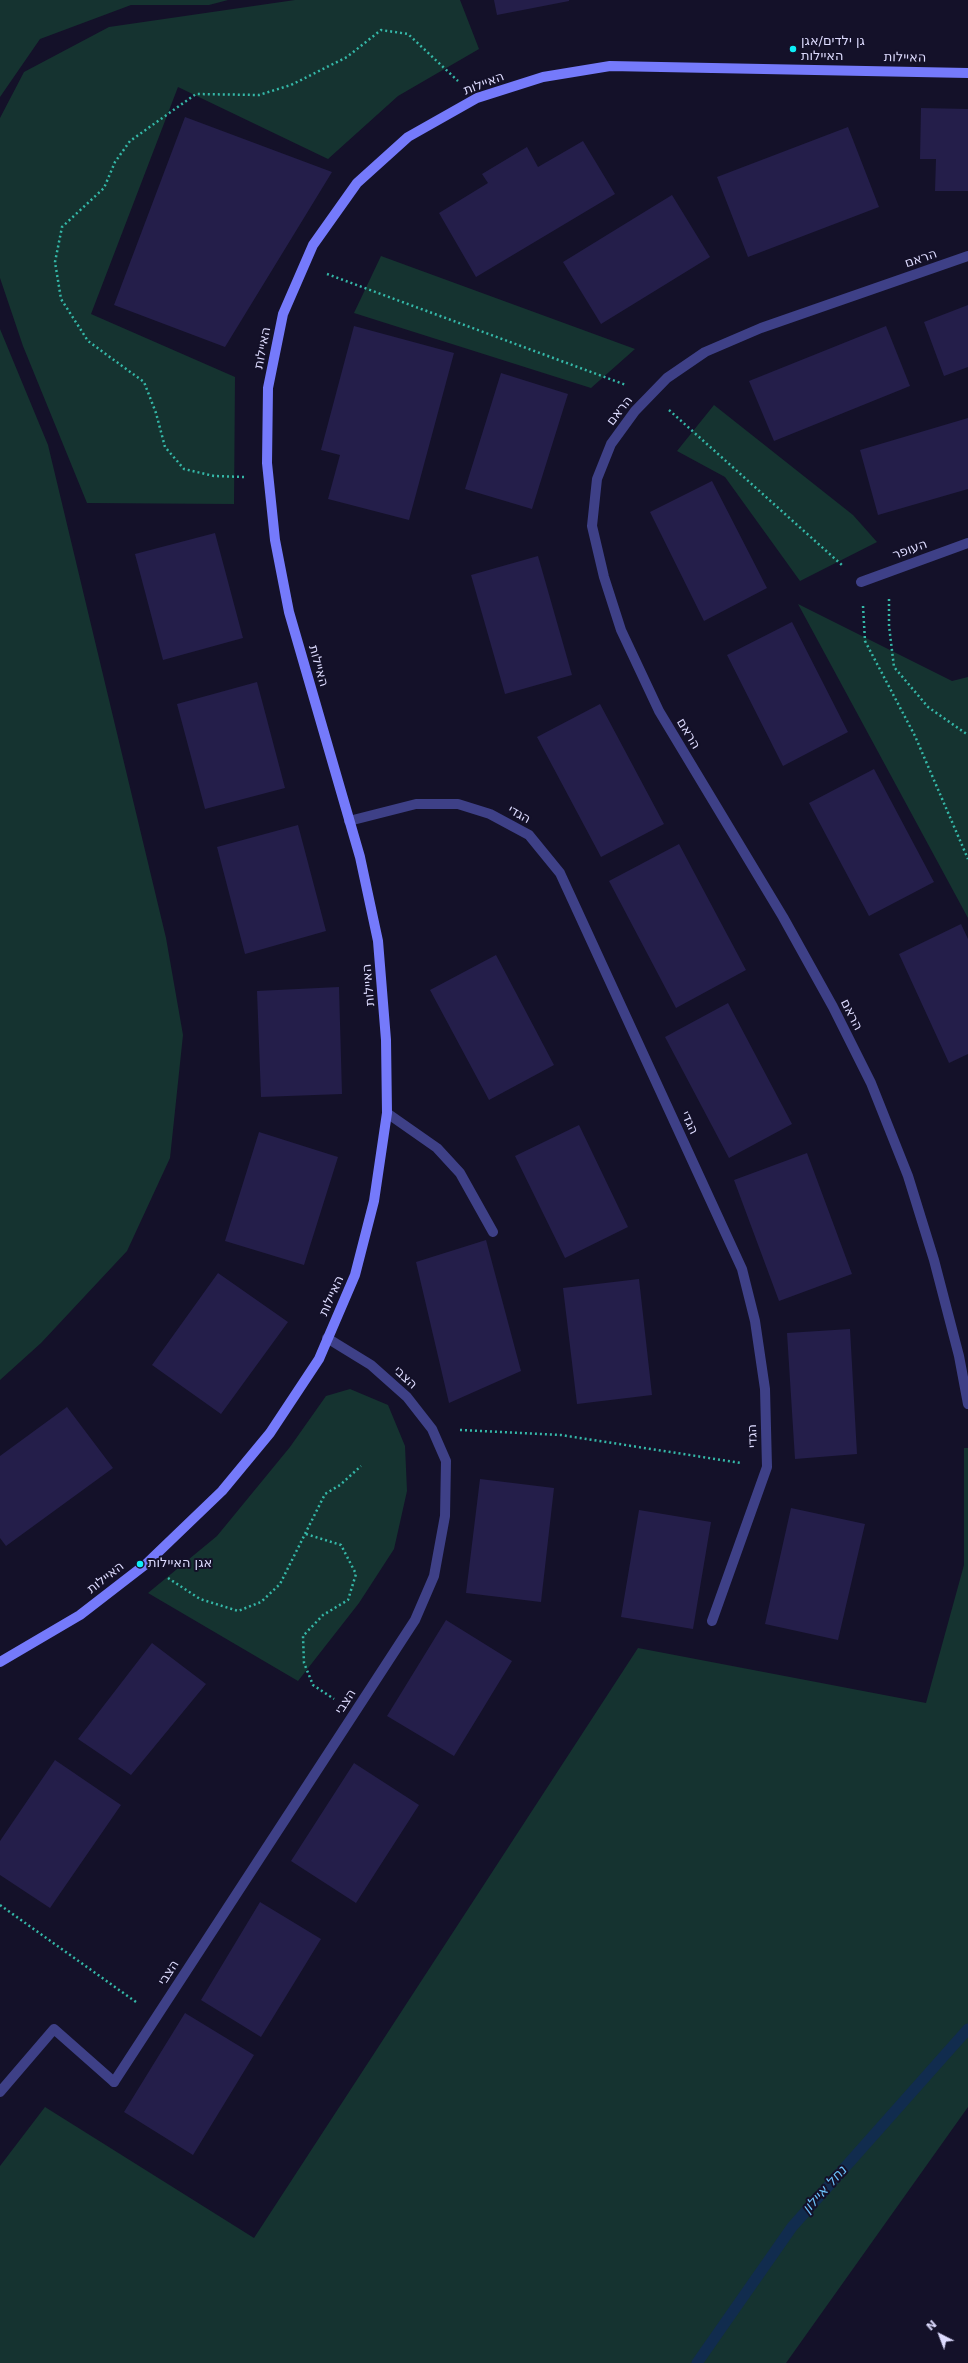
<!DOCTYPE html>
<html>
<head>
<meta charset="utf-8">
<style>
	body { margin:0 }
	#map { position:relative; width:968px; height:2363px; overflow:hidden; background:#141129; font-family:"DejaVu Sans",sans-serif }
	canvas { display:block }
	.north { position:absolute; left:920px; top:2315px; width:40px; height:40px; -webkit-text-stroke:3px #141129; paint-order:stroke; rotate:318deg; font-size:11px; font-weight:700; line-height:16px; text-align:center; color:#dddbfe }
	.north::after { content:''; display:block; margin:auto; width:14px; height:18px; background:#dddbfe; clip-path:polygon(50% 0,100% 100%,50% 72%,0 100%) }
</style>
</head>
<body>
<div id="map">
<canvas width="968" height="2363"></canvas>
<div class="north">N</div>
</div>
<script>
const c = document.querySelector('canvas').getContext('2d');
c.lineJoin = 'round';
function paint(path, color) { c.fillStyle = color; c.fill(path, 'evenodd'); }
const shape = rows => new Path2D(rows.map(r => 'M' + r).join(''));
function strokePath(path, color, width, dash) { c.strokeStyle = color; c.lineWidth = width; c.lineCap = dash ? 'butt' : 'round'; c.setLineDash(dash || []); c.stroke(path); }
function drawText(font, color, halo, rows, align = 'center') {
  c.font = font + ' "DejaVu Sans","Noto Sans Hebrew",sans-serif'; c.lineWidth = 4; c.setLineDash([]); c.textBaseline = 'middle'; c.strokeStyle = halo; c.fillStyle = color; for (const [text, x, y, turn = 0] of rows) {
    c.save(); c.translate(x, y); c.rotate((+turn || 0) * Math.PI / 180); c.textAlign = isNaN(turn) ? turn : align; if (halo) c.strokeText(text, 0, 0); c.fillText(text, 0, 0); c.restore();
  }
}
paint(shape([
	[0,0,228,0,209,5,131,5,40,39,0,97],
	[295,0,460,0,479,49,398,96,328,159,178,87,91,314,235,377,234,504,87,503,23,346,0,278,0,118,24,72,109,27],
	[381,256,635,349,591,388,354,313],
	[0,329,48,445,166,938,183,1035,170,1158,127,1251,41,1343,0,1380],
	[714,405,853,515,877,542,800,581,725,477,677,451],
	[798,604,952,681,968,677,968,918],
	[350,1389,388,1405,405,1446,407,1491,394,1549,359,1603,298,1681,148,1593,217,1536,290,1447,326,1396],
	[964,1448,968,1448,968,2107,786,2363,0,2363,0,2166,45,2107,254,2238,638,1648,926,1703,964,1565]
]), '#153330');
strokePath(shape([
	[697,2363,792,2227,968,2029]
]), '#112c4e', 11);
paint(shape([
	[494,0,569,0,569,1,497,15],
	[921,108,968,109,968,191,935,191,936,159,920,159],
	[185,117,332,172,225,347,114,305],
	[848,127,879,207,748,257,717,177],
	[583,141,615,194,476,277,439,213,488,183,482,174,527,147,538,167],
	[672,195,710,257,601,324,563,262],
	[968,305,968,367,944,376,924,322],
	[354,326,454,353,409,520,328,499,340,455,321,450],
	[886,326,910,386,774,441,749,381],
	[501,373,568,394,532,509,465,489],
	[968,418,968,489,878,515,860,450],
	[712,481,767,588,704,621,650,512],
	[215,533,243,638,163,660,135,554],
	[538,556,572,675,505,694,471,575],
	[792,622,848,732,783,766,727,655],
	[257,682,285,788,205,809,177,704],
	[600,704,664,824,601,857,537,737],
	[874,769,934,882,869,916,809,803],
	[298,825,326,931,245,954,217,847],
	[679,844,746,970,676,1008,609,881],
	[961,924,968,939,968,1054,949,1063,899,954],
	[496,955,554,1065,489,1100,430,990],
	[339,987,342,1094,261,1097,257,991],
	[728,1003,792,1124,729,1158,665,1037],
	[579,1125,628,1227,565,1258,515,1156],
	[259,1132,338,1157,304,1265,225,1241],
	[807,1153,852,1274,779,1301,734,1180],
	[486,1240,521,1371,449,1403,416,1262],
	[218,1273,288,1322,221,1414,152,1365],
	[639,1279,652,1395,577,1404,563,1288],
	[850,1329,857,1454,795,1459,787,1333],
	[67,1407,113,1468,6,1546,0,1538,0,1456],
	[480,1479,554,1488,541,1602,466,1593],
	[791,1508,865,1524,838,1640,765,1624],
	[639,1510,711,1522,693,1629,621,1617],
	[446,1620,512,1661,454,1756,387,1716],
	[152,1643,206,1684,131,1775,78,1739],
	[55,1760,121,1805,50,1908,0,1875,0,1841],
	[354,1763,419,1805,356,1903,291,1861],
	[260,1902,321,1939,261,2037,201,2000],
	[185,2013,254,2055,193,2155,124,2112]
]), '#241e4a');
strokePath(shape([
	[327,274,626,385],
	[669,410,843,566],
	[244,477,214,476,184,469,165,447,156,413,144,382,88,341,61,299,55,262,62,227,104,188,115,162,130,141,196,94,259,95,291,85,347,57,381,30,408,34,458,81],
	[889,599,889,626,894,667,928,707,968,735],
	[863,606,865,641,915,736,968,859],
	[460,1430,561,1435,741,1463],
	[306,1534,341,1545,356,1574,348,1600,323,1615,303,1636,304,1663,313,1685,334,1699],
	[168,1578,200,1599,238,1611,261,1602,280,1584,325,1494,340,1485,361,1466],
	[0,1905,136,2002]
]), '#35b8a8', 2.5, [2, 3]);
strokePath(shape([
	[387,1113,437,1148,460,1173,493,1232],
	[0,2092,54,2029,114,2082]
]), '#3e4087', 10);
strokePath(shape([
	[968,256,761,328,705,352,667,378,635,411,611,444,597,479,592,526,604,577,621,630,659,711,783,917,833,1007,871,1083,908,1176,934,1260,959,1356,968,1404],
	[861,582,968,543],
	[349,821,416,804,458,804,490,814,529,835,560,873,742,1269,755,1321,765,1389,767,1467,712,1621],
	[114,2082,415,1620,434,1576,445,1516,446,1461,432,1429,407,1397,371,1365,327,1338]
]), '#3e4087', 10);
strokePath(shape([
	[0,1662,80,1615,146,1564,222,1491,270,1433,319,1359,355,1275,374,1201,387,1113,386,1040,378,941,360,857,289,612,275,540,267,463,268,388,283,314,313,245,357,183,408,137,477,98,543,77,610,66,968,73]
]), '#757afb', 10);
for (const [x, y, r, color] of [
	[793,49,4,"#0deef7"],
	[140,1564,4,"#0deef7"]
]) { const dot = new Path2D(); dot.arc(x, y, r, 0, 2 * Math.PI); c.fillStyle = color; c.fill(dot); strokePath(dot, '#141129', 1.5); }
drawText('13px', '#dddbfe', '#141129', [
	["גן ילדים/אגן",801,42],
	["האיילות",801,57],
	["אגן האיילות",148,1564]
], 'left');
drawText('13px', '#dddbfe', '#141129', [
	["האיילות",905,58,1],
	["האיילות",484,84,-21],
	["הראם",921,259,-19],
	["האיילות",263,348,-79],
	["הראם",620,411,-52],
	["העופר",910,550,-20],
	["האיילות",318,666,74],
	["הראם",688,734,59],
	["הגדי",519,815,29],
	["האיילות",369,985,-95],
	["הראם",851,1015,63],
	["הגדי",689,1123,65],
	["האיילות",332,1296,-66],
	["הצבי",405,1378,43],
	["הגדי",753,1436,-92],
	["האיילות",106,1578,-38],
	["הצבי",346,1702,-57],
	["הצבי",169,1973,-57]
]);
drawText('italic 14px', '#6cc1fa', '#141129', [
	["נחל איילון",825,2190,-48]
]);
</script>
</body>
</html>
